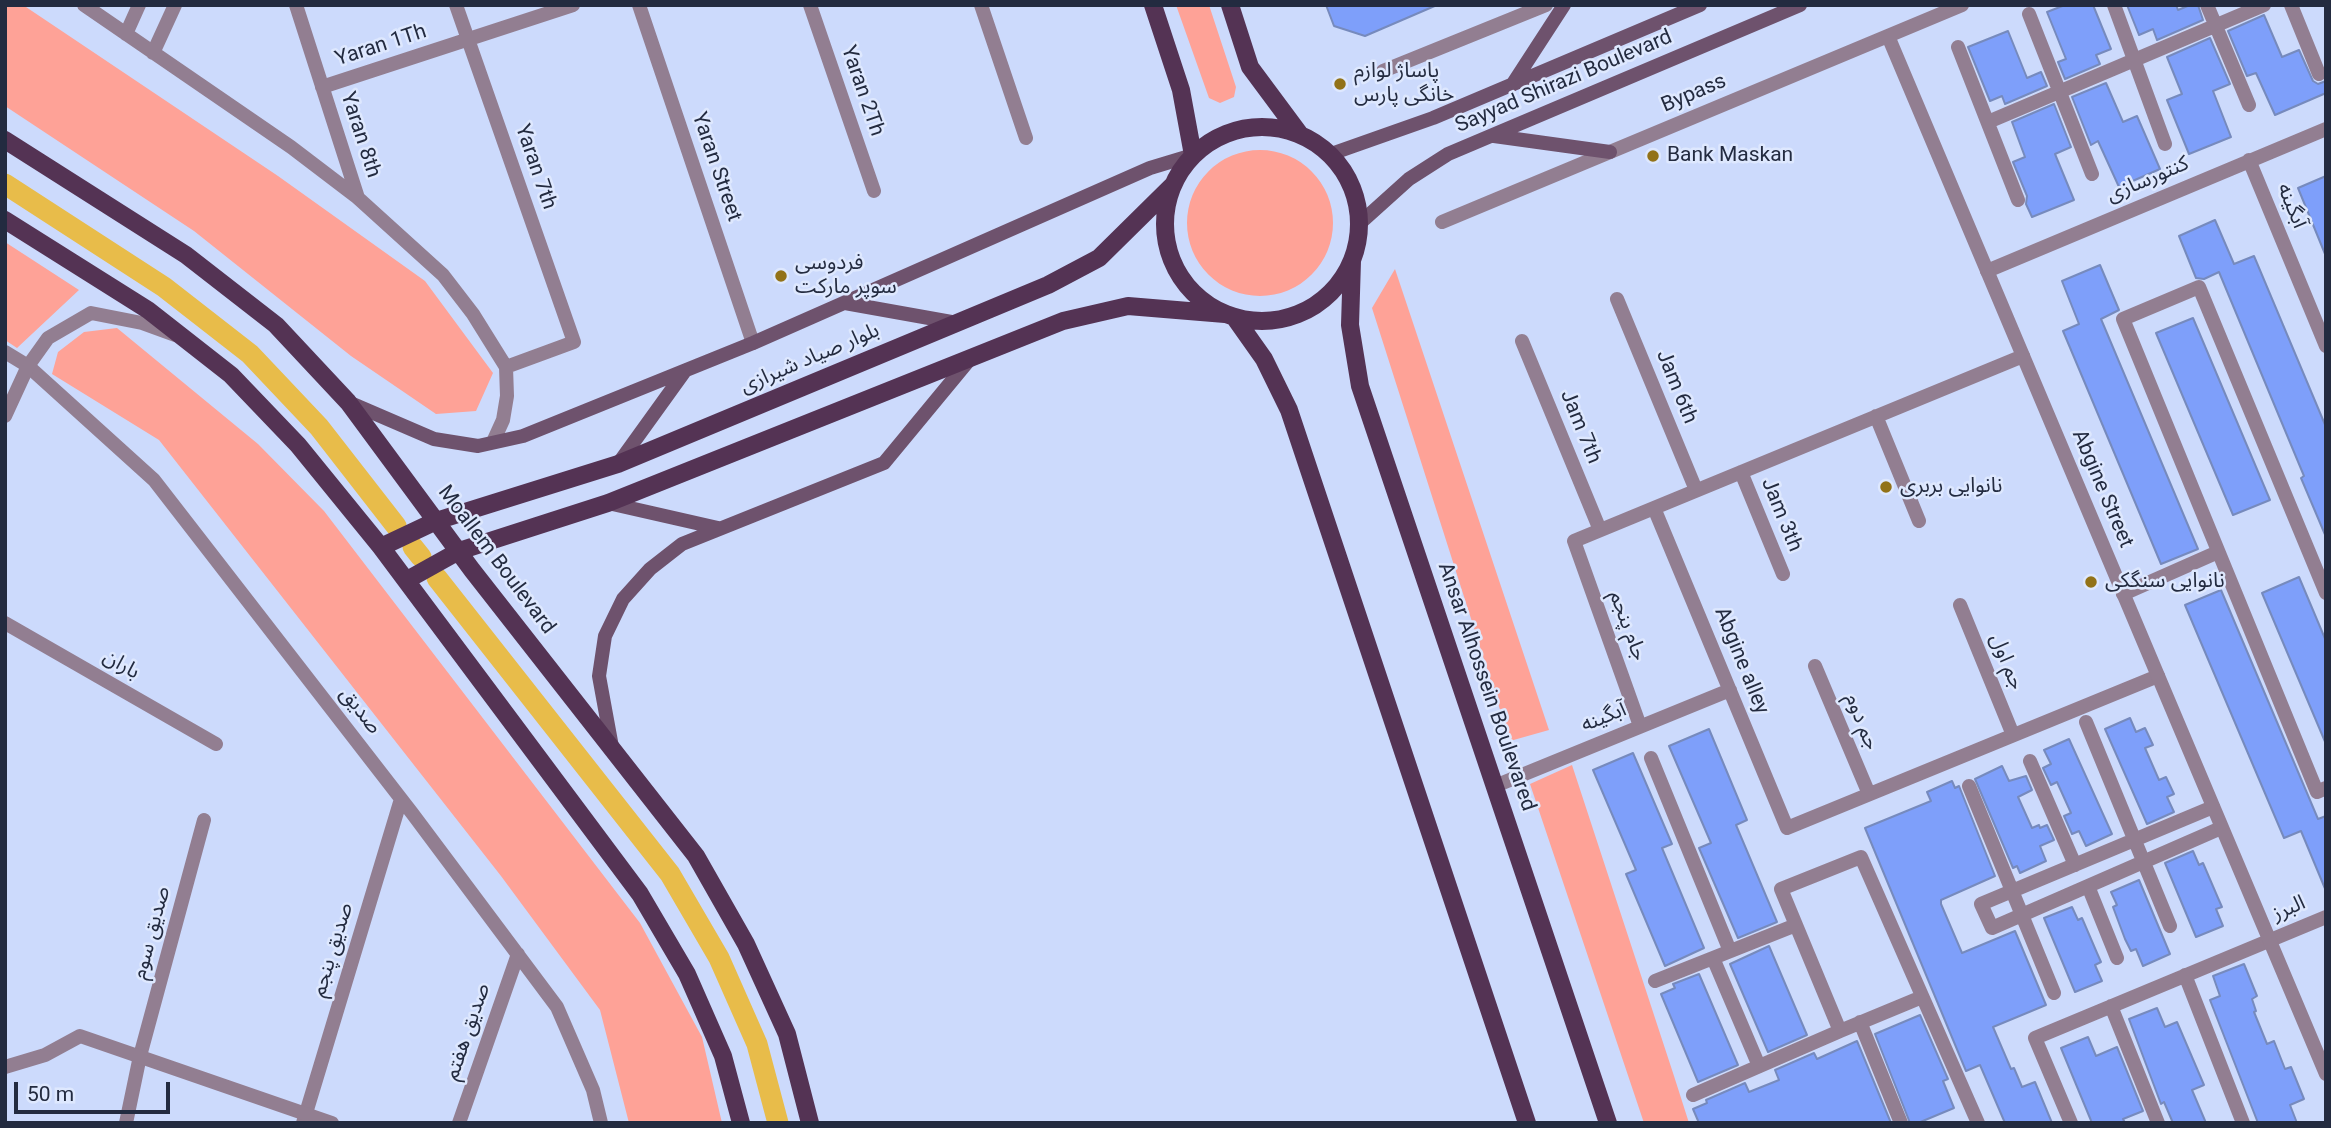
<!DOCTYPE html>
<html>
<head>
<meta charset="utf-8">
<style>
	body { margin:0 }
	#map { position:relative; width:2331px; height:1128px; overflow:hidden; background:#ccdafc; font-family:Roboto,sans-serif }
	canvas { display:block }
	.frame { position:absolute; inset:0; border:7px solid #232b40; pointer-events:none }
	.scale { position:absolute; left:14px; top:1082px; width:156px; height:32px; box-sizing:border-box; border:4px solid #232b40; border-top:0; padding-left:9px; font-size:21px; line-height:24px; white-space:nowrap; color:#232b40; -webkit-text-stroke:5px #dee8fe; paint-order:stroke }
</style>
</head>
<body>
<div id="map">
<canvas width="2331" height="1128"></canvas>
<div class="frame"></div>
<div class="scale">50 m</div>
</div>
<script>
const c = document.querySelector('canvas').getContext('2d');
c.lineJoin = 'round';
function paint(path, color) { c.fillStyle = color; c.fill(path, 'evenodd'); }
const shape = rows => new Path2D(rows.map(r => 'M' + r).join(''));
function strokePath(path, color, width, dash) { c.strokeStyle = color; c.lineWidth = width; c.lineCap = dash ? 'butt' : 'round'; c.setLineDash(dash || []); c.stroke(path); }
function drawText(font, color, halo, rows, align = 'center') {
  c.font = font + ' Roboto,"Noto Sans Arabic",sans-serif'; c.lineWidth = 5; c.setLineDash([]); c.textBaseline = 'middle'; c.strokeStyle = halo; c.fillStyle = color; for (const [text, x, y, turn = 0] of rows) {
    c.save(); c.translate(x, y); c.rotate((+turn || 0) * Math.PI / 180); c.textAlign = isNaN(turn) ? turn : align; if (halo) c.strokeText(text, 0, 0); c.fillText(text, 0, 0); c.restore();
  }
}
paint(shape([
	[5,5,23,5,278,176,425,281,493,373,476,411,436,414,351,356,194,231,5,106],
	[1176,5,1209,5,1236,87,1234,97,1220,103,1209,98],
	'1187 223a73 73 0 1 1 146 0a73 73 0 1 1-146 0Z',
	[5,242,79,290,17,348,5,340],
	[1395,269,1549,730,1510,741,1372,308],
	[117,328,258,444,324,511,640,923,702,1037,722,1123,629,1123,600,1010,501,876,159,440,52,374,58,352,84,332],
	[1572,765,1674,1076,1689,1123,1644,1123,1530,784]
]), '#fea297');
strokePath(shape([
	[5,184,164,287,250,354,319,427,396,526],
	[413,547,421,557],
	[437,578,670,874,719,958,757,1044,778,1123]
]), '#e8bc4a', 21);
const building = shape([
	[1326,5,1437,5,1365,36,1334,26,1326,5],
	[2065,5,2093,5,2111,49,2096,55,2100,64,2065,79,2058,62,2066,59,2047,12,2065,5],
	[2127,5,2176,5,2178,10,2190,5,2198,5,2203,20,2157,40,2153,29,2139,35,2127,5],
	[2264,15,2282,57,2299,50,2313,81,2318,84,2326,81,2326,93,2275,115,2256,73,2247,76,2228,31,2264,15],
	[2008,31,2027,78,2041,72,2047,86,2005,104,2002,96,1990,101,1968,47,2008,31],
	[2210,38,2230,84,2213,91,2231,137,2189,154,2167,100,2182,94,2167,57,2210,38],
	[2106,83,2123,122,2137,116,2160,169,2119,187,2098,141,2091,145,2072,97,2106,83],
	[2054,104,2071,147,2055,154,2074,200,2032,217,2026,204,2027,196,2013,162,2025,157,2012,122,2054,104],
	[2326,176,2326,254,2325,254,2298,188,2326,176],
	[2215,220,2234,264,2254,256,2326,427,2326,537,2301,478,2304,476,2219,272,2204,279,2196,278,2179,236,2215,220],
	[2100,265,2119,310,2101,319,2198,549,2161,564,2063,331,2079,324,2062,281,2100,265],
	[2193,318,2270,500,2233,515,2156,333,2193,318],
	[2299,577,2326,641,2326,744,2262,593,2299,577],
	[2221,590,2318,819,2326,816,2326,891,2301,831,2284,838,2185,605,2221,590],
	[2130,718,2136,732,2145,728,2153,745,2145,748,2159,780,2166,777,2174,794,2167,797,2174,812,2147,824,2105,729,2130,718],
	[1709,729,1747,820,1736,825,1777,922,1738,938,1699,848,1711,843,1669,746,1709,729],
	[2069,739,2112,834,2086,846,2079,831,2072,834,2064,816,2071,813,2057,782,2051,785,2043,768,2051,764,2044,750,2069,739],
	[1633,753,1672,844,1662,848,1704,948,1665,966,1626,874,1636,870,1593,770,1633,753],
	[2002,766,2009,781,2026,776,2032,790,2018,797,2032,828,2039,825,2040,828,2047,825,2054,840,2040,846,2046,861,2020,873,2017,866,2013,868,1975,779,2002,766],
	[1952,781,1955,788,1959,786,1995,876,1941,900,1941,904,1962,953,2015,931,2046,1005,1993,1027,2011,1069,2014,1068,2022,1087,2035,1082,2052,1123,2005,1123,1980,1065,1966,1071,1865,828,1931,801,1927,792,1952,781],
	[2193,851,2199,865,2203,863,2218,898,2222,907,2216,909,2223,926,2196,937,2165,863,2193,851],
	[2139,880,2170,954,2143,966,2136,949,2131,951,2125,939,2113,907,2117,905,2111,892,2139,880],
	[2072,907,2078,920,2082,918,2097,953,2101,962,2095,965,2102,981,2075,992,2044,918,2072,907],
	[1769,946,1807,1035,1768,1052,1730,964,1769,946],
	[2244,964,2257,996,2252,999,2256,1011,2254,1012,2267,1044,2274,1041,2285,1069,2291,1067,2304,1099,2290,1105,2297,1123,2258,1123,2210,1000,2220,996,2213,976,2244,964],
	[1699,974,1738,1065,1698,1082,1661,994,1675,988,1673,984,1699,974],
	[2157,1008,2165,1027,2177,1022,2204,1085,2192,1090,2206,1123,2173,1123,2164,1102,2161,1104,2129,1019,2157,1008],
	[1920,1015,1948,1079,1943,1081,1954,1108,1918,1123,1910,1123,1875,1034,1920,1015],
	[2088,1037,2096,1056,2117,1047,2143,1111,2123,1119,2125,1123,2092,1123,2061,1048,2088,1037],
	[1857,1041,1891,1123,1699,1123,1693,1109,1707,1103,1706,1100,1745,1083,1749,1092,1779,1080,1775,1070,1814,1053,1817,1059,1857,1041]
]);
paint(building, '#7e9ffa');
strokePath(building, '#768abd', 2);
strokePath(shape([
	[84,5,291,147,358,198,443,275,473,314,506,367,574,342,456,5],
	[296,5,358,198],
	[639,5,753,343],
	[810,5,874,191],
	[981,5,1026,138],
	[2114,5,2165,144],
	[2207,5,2249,105],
	[2291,5,2319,74],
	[2029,14,2092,174],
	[126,34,139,5],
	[1958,47,2018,200],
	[153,53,175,5],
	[1383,71,1546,5],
	[322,87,573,5],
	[1988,122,2264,5],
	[2249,160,2326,346],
	[1442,222,1610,152],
	[1987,271,2326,129],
	[1617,299,1696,490],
	[1522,341,1600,530],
	[2023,356,1654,508,1787,828,2158,676],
	[28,366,154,480,412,813,557,1007,593,1090,601,1123],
	[1876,416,1919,521],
	[493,442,503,420,507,396,506,367],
	[1741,472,1783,574],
	[2326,593,2199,287,2123,319,2317,792,2326,788],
	[2123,594,2218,552],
	[1960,605,2013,735],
	[5,623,216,744],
	[1815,666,1869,794],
	[2086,722,2170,926],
	[1640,726,1574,541,1654,508],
	[1651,758,1730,951],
	[2030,761,2075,865],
	[1495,786,1730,690],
	[1969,786,2054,993],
	[2213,807,1981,904,1992,928,2221,828],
	[2088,886,2117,958],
	[2185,975,2243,1123],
	[1655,981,1713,958],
	[1922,997,1840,1031,1781,889,1861,857,1978,1123],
	[2111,1006,2158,1123],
	[1860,1022,1901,1123],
	[1759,1066,1713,958,1796,925],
	[1693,1095,1840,1031],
	[126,1123,140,1056,204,820],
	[303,1123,401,799],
	[459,1123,518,954],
	[2071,1123,2035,1038,2326,917]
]), '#927e91', 14);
strokePath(shape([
	[1888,36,2326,1074],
	[1610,152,1962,5],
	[5,352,28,366],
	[5,416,28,366,48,338,91,313,142,323,175,335],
	[5,1067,45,1055,80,1036,332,1123]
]), '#927e91', 14);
strokePath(shape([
	[1512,85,1564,5],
	[1494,136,1610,152],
	[1331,154,1433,118,1700,5],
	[1359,224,1409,179,1448,154,1800,5],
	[845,303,957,323],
	[348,402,434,439,478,446,523,436,753,343,1150,168,1193,155],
	[618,464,685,371],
	[608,503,718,528],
	[612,747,599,676,605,636,623,599,650,569,682,544,884,463,970,359]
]), '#6e526d', 14);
strokePath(shape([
	[1153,5,1181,90,1193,155],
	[1230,5,1250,67,1299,133],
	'1165 224a97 97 0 1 1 194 0a97 97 0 1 1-194 0Z',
	[5,140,186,255,276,325,348,402,472,570,696,856,746,944,787,1034,810,1123],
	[5,220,148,310,231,375,298,445,381,547,640,894,687,974,723,1056,741,1123],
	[1352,261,1350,325,1360,386,1608,1123],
	[1235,318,1264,359,1289,410,1527,1123],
	[381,547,436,521,618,464,1048,285,1099,258,1172,186],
	[407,580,459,551,608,503,1063,321,1128,306,1225,314]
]), '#543354', 18);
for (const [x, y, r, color] of [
	[1340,84,7,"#927218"],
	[1653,156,7,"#927218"],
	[781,276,7,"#927218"],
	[1886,487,7,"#927218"],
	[2091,582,7,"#927218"]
]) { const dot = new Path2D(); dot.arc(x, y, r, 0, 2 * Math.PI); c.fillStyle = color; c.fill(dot); strokePath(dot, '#dee8fe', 2.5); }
drawText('21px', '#232b40', '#dee8fe', [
	["Yaran 1Th",381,46,-18],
	["Sayyad Shirazi Boulevard",1564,82,-23],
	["Yaran 2Th",862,91,71],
	["Bypass",1694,94,-23],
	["Yaran 8th",360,135,72],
	["Yaran 7th",535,167,71],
	["Yaran Street",716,167,71],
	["کنتورسازی",2148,180,-23],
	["آبگینه",2291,206,68],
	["بلوار صیاد شیرازی",810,359,-23],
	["Jam 6th",1676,387,68],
	["Jam 7th",1580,427,68],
	["Abgine Street",2102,489,67],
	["Jam 3th",1781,515,68],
	["Moallem Boulevard",496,560,53],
	["جام پنجم",1627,626,70],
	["Abgine alley",1741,661,68],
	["جم اول",2006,662,68],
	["باران",121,665,30],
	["Ansar Alhossein Boulevared",1486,687,71],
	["صدیق",360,711,52],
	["آبگینه",1604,718,-22],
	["جم دوم",1861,722,68],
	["البرز",2289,909,-23],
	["صدیق سوم",152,933,-75],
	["صدیق پنجم",333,950,-73],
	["صدیق هفتم",468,1032,-71]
]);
drawText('21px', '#232b40', '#dee8fe', [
	["پاساژ لوازم",1354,72],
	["خانگی پارس",1354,96],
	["Bank Maskan",1667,156],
	["فردوسی",795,264],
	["سوپر مارکت",795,288],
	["نانوایی بربری",1900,487],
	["نانوایی سنگکی",2105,582]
], 'left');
</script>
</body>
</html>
